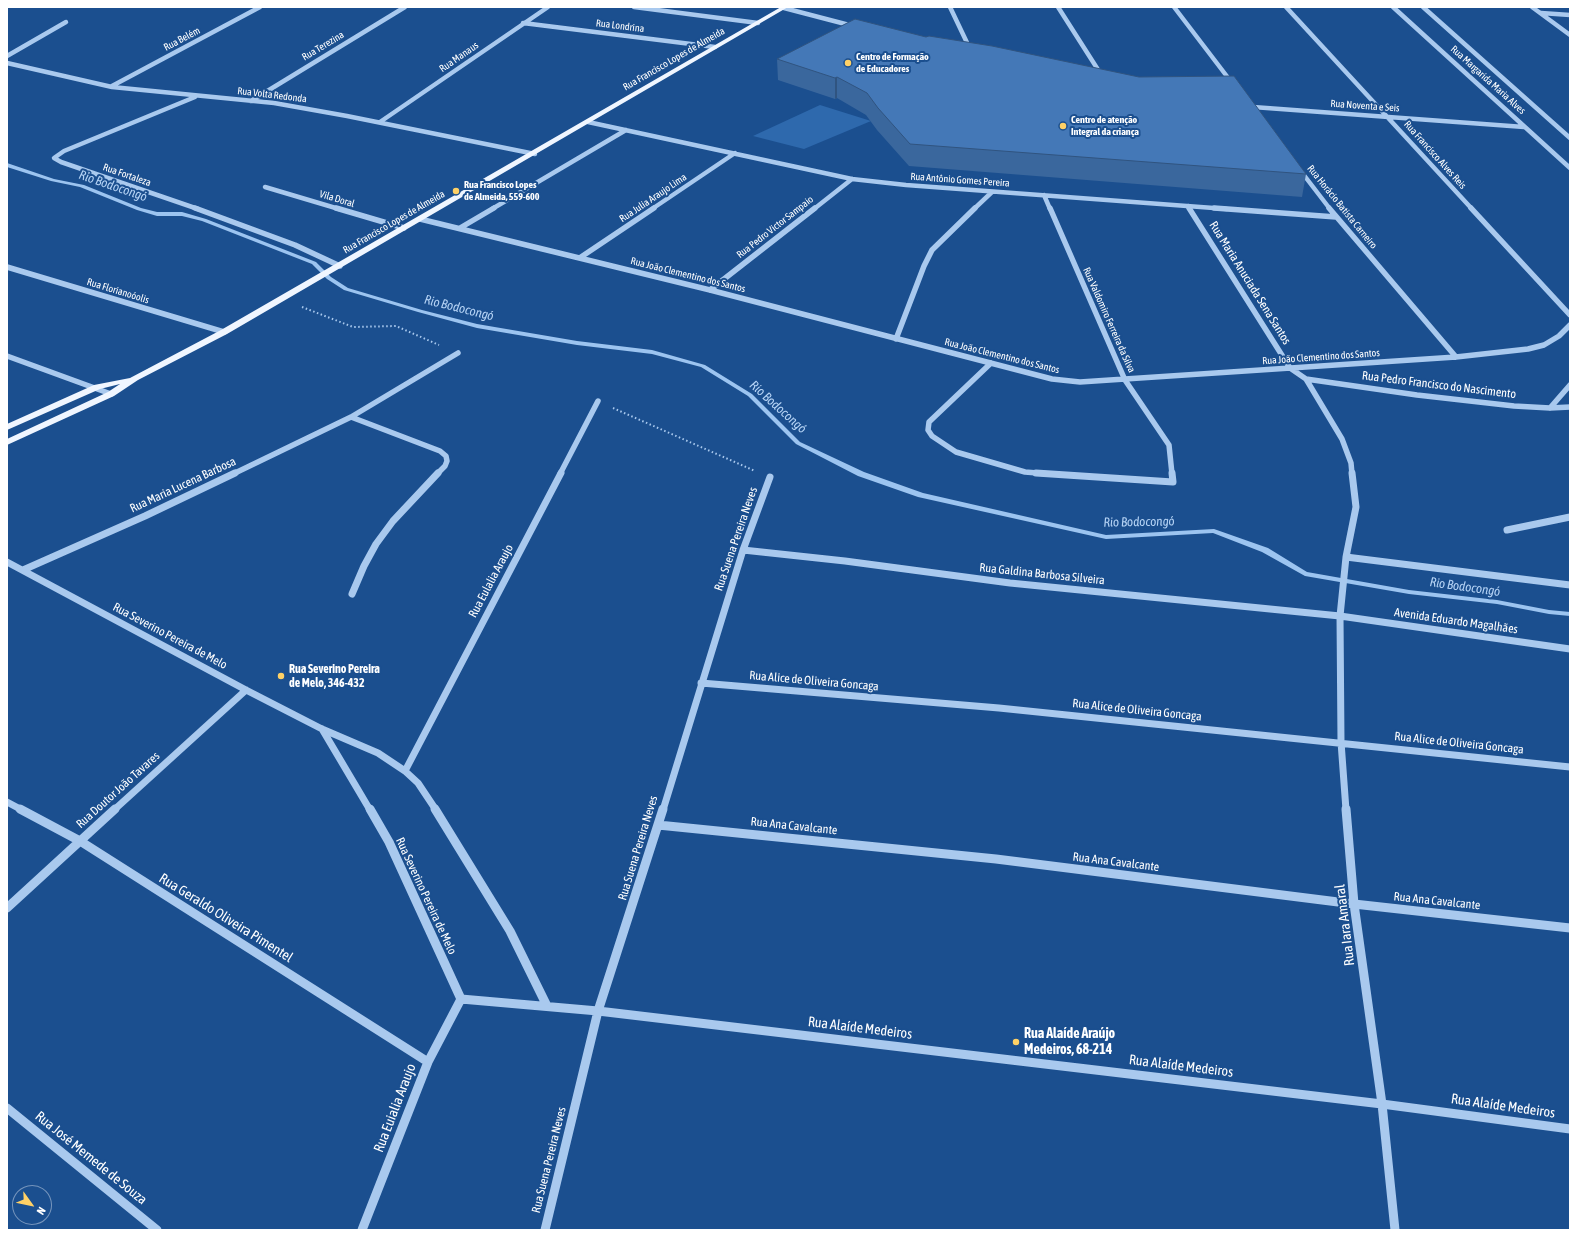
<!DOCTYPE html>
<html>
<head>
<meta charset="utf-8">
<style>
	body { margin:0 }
	#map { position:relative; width:1577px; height:1237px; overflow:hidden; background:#1b4f8f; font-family:"Asap Condensed",sans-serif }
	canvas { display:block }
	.frame { position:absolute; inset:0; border:8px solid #fff; pointer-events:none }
	.north { position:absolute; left:12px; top:1185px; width:40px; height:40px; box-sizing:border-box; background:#1b4f8f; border:1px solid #7695bc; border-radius:50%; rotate:123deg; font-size:11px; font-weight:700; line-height:16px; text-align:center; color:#fff }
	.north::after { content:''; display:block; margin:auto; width:14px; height:18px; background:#ffd166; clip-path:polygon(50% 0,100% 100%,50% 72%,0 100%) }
</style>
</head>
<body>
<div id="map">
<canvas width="1577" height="1237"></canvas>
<div class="frame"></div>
<div class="north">N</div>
</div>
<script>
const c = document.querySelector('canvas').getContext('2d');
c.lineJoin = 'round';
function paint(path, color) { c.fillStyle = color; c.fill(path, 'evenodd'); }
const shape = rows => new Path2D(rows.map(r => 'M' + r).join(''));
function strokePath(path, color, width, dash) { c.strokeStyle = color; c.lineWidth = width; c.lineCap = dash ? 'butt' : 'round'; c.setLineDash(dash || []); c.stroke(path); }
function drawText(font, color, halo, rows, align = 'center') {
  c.font = font + ' "Asap Condensed",sans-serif'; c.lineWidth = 4; c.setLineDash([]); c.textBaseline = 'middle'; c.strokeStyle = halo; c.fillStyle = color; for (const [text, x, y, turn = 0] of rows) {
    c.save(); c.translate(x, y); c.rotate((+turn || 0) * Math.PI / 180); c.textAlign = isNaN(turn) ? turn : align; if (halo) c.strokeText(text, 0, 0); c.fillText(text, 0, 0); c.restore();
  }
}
paint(shape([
	[820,105,871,121,804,149,753,136]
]), '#2e69ad');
paint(shape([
	[7,163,54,179,84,185,141,208,157,212,182,212,206,219,316,262,331,277,348,288,422,310,477,324,577,341,652,350,705,365,752,394,800,442,864,472,923,493,1106,535,1214,529,1268,548,1307,572,1409,590,1497,600,1549,610,1570,612,1570,616,1549,614,1497,604,1409,594,1305,576,1262,552,1213,533,1106,539,918,497,858,476,796,444,748,396,701,367,652,354,577,345,477,328,418,312,344,290,327,279,312,264,202,221,182,216,157,216,137,210,80,187,51,181,7,167,7,163]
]), '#9cc4f0');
strokePath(shape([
	[302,307,353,327,396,326,439,345],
	[613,408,755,471]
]), '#a9c9ee', 2, [1.5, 2.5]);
strokePath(shape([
	[634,7,758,23],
	[950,7,970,49],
	[1058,7,1102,76],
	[1174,7,1232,83],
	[1286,7,1472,209],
	[1393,7,1570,168],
	[1423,7,1570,138],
	[1532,7,1570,35],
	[784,8,853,26],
	[1541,13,1570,15],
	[523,23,715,47],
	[7,56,66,22],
	[7,63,112,87,274,103,347,116,535,154],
	[112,86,260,7],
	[195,97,64,151,54,158,61,162,198,209],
	[251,101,405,7],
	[1253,107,1524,127],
	[380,122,548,7],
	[588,122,852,179,906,185,1227,209],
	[1300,170,1330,209],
	[265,187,339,209],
	[1044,195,1050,209],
	[1188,206,1190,209],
	[492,209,626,130],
	[652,209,735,153],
	[814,209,852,179],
	[974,209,992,192]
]), '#a9c9ee', 4.5);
strokePath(shape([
	[195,208,295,245,340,266],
	[336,208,404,228],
	[1050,208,1125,380,1169,445,1172,474],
	[1189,208,1290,368,1306,379,1342,439,1351,463,1352,474],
	[1214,208,1336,217],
	[1329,208,1456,357],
	[1471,208,1570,315],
	[420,219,710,290,1052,379,1080,382,1456,357,1528,349,1544,345,1559,336,1570,325],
	[460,228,494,208],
	[581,257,654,208],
	[7,267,224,332],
	[710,290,815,208],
	[896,339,924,266,932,250,975,208],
	[7,356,111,394],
	[991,363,929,422,928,430,932,436,956,452,1025,472,1050,474],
	[1306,379,1417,395,1514,406,1550,408,1570,407],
	[1550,408,1570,385],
	[351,417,440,451,446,456,447,461,445,466,437,474],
	[233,474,351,417,458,353],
	[560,474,598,401]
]), '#a9c9ee', 5.5);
strokePath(shape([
	[1036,473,1173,482,1172,473],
	[1507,530,1570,517],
	[743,550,845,561,1010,583,1340,616,1570,649],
	[1346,557,1570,585],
	[7,562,246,690,322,729,378,753,405,771,418,783,436,810],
	[23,570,145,516,235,473],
	[352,594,364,566,376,544,393,521,438,473],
	[701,683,999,708,1570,767],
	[322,729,370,810],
	[405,771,561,473],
	[7,802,22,810],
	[114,810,246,690],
	[663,810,743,550,770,477],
	[1346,810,1341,742,1340,616,1346,557,1356,507,1352,473]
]), '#a9c9ee', 7);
strokePath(shape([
	[20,809,80,841,428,1062],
	[370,809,389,842,461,999],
	[435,809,510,931,547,1006],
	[1346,809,1354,904,1382,1104,1395,1230],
	[658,825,996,859,1354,904,1570,928],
	[7,908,115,809],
	[461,999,598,1011,1382,1104,1570,1129],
	[7,1108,157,1230],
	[362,1230,428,1062,461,999],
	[545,1230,598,1011,663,809]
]), '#a9c9ee', 9);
paint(shape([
	[781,7,788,7,227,334,138,380,114,396,7,445,7,439,108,392,120,384,100,389,7,430,7,424,94,385,130,378,221,330,781,7]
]), '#f0f6ff');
paint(shape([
	[777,59,1306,174,1302,197,909,166,877,130,866,115,837,98,835,99,778,80]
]), '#3a679d');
paint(shape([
	[837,77,837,98,835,99,835,78]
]), '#305480');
const building = shape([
	[855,19,926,37,929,36,992,46,1139,77,1234,76,1306,174,910,144,878,108,867,93,837,77,835,78,777,59,855,19]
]);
paint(building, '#4478b7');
strokePath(building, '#305480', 1);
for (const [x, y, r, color] of [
	[848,63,4,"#ffd166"],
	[1063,126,4,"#ffd166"],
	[456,191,4,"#ffd166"],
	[281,676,4,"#ffd166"],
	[1016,1042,4,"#ffd166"]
]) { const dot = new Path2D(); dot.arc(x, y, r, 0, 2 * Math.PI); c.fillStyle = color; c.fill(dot); strokePath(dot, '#1b4f8f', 1.5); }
drawText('10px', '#fff', '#1b4f8f', [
	["Rua Londrina",620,26,7],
	["Rua Belém",182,39,-28],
	["Rua Terezina",323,46,-31],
	["Rua Manaus",459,57,-35],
	["Rua Francisco Lopes de Almeida",674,59,-30],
	["Rua Margarida Maria Alves",1488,80,42],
	["Rua Volta Redonda",272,95,7],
	["Rua Noventa e Seis",1365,106,4],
	["Rua Francisco Alves Reis",1435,155,48],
	["Rua Fortaleza",127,175,19],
	["Rua Antônio Gomes Pereira",960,180,4],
	["Rua Julia Araujo Lima",653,198,-34],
	["Vila Doral",337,199,17],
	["Rua Horácio Batista Carneiro",1342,207,51],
	["Rua Francisco Lopes de Almeida",394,222,-30],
	["Rua Pedro Victor Sampaio",775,227,-38],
	["Rua João Clementino dos Santos",688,275,14],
	["Rua Florianoóolis",118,291,17],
	["Rua Valdomiro Ferreira da Silva",1109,320,66],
	["Rua João Clementino dos Santos",1002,356,14],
	["Rua João Clementino dos Santos",1321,357,-4]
]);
drawText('bold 10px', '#fff', '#1b4f8f', [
	["Centro de Formação",856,57],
	["de Educadores",856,69],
	["Centro de atenção",1071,120],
	["Integral da criança",1071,132],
	["Rua Francisco Lopes",464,185],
	["de Almeida, 559-600",464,197]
], 'left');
drawText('12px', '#fff', '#1b4f8f', [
	["Rua Maria Anuciada Sena Santos",1250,283,58],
	["Rua Pedro Francisco do Nascimento",1439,385,7],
	["Rua Maria Lucena Barbosa",183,485,-25],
	["Rua Suena Pereira Neves",736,539,-71],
	["Rua Galdina Barbosa Silveira",1042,574,6],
	["Rua Eulalia Araujo",491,581,-62],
	["Avenida Eduardo Magalhães",1456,621,8],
	["Rua Severino Pereira de Melo",170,636,28],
	["Rua Alice de Oliveira Goncaga",814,681,5],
	["Rua Alice de Oliveira Goncaga",1137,710,6],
	["Rua Alice de Oliveira Goncaga",1459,743,6],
	["Rua Doutor João Tavares",118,790,-42],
	["Rua Ana Cavalcante",794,826,6],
	["Rua Suena Pereira Neves",638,848,-73],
	["Rua Ana Cavalcante",1116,862,7],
	["Rua Severino Pereira de Melo",426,896,65],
	["Rua Ana Cavalcante",1437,901,6],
	["Rua Suena Pereira Neves",549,1160,-76]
]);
drawText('bold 12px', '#fff', '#1b4f8f', [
	["Rua Severino Pereira",289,669],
	["de Melo, 346-432",289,683]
], 'left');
drawText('italic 13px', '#b5d3f5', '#1b4f8f', [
	["Rio Bodocongó",113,186,19],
	["Rio Bodocongó",459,308,14],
	["Rio Bodocongó",778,407,42],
	["Rio Bodocongó",1139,522,-1],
	["Rio Bodocongó",1465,587,8]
]);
drawText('14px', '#fff', '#1b4f8f', [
	["Rua Geraldo Oliveira Pimentel",226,918,32],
	["Rua Iara Amaral",1345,925,-97],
	["Rua Alaíde Medeiros",860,1028,7],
	["Rua Alaíde Medeiros",1181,1066,7],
	["Rua Alaíde Medeiros",1503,1106,8],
	["Rua Euialia Araujo",395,1108,-69],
	["Rua José Memede de Souza",91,1158,39]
]);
drawText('bold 14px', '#fff', '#1b4f8f', [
	["Rua Alaíde Araújo",1024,1034],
	["Medeiros, 68-214",1024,1050]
], 'left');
</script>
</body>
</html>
